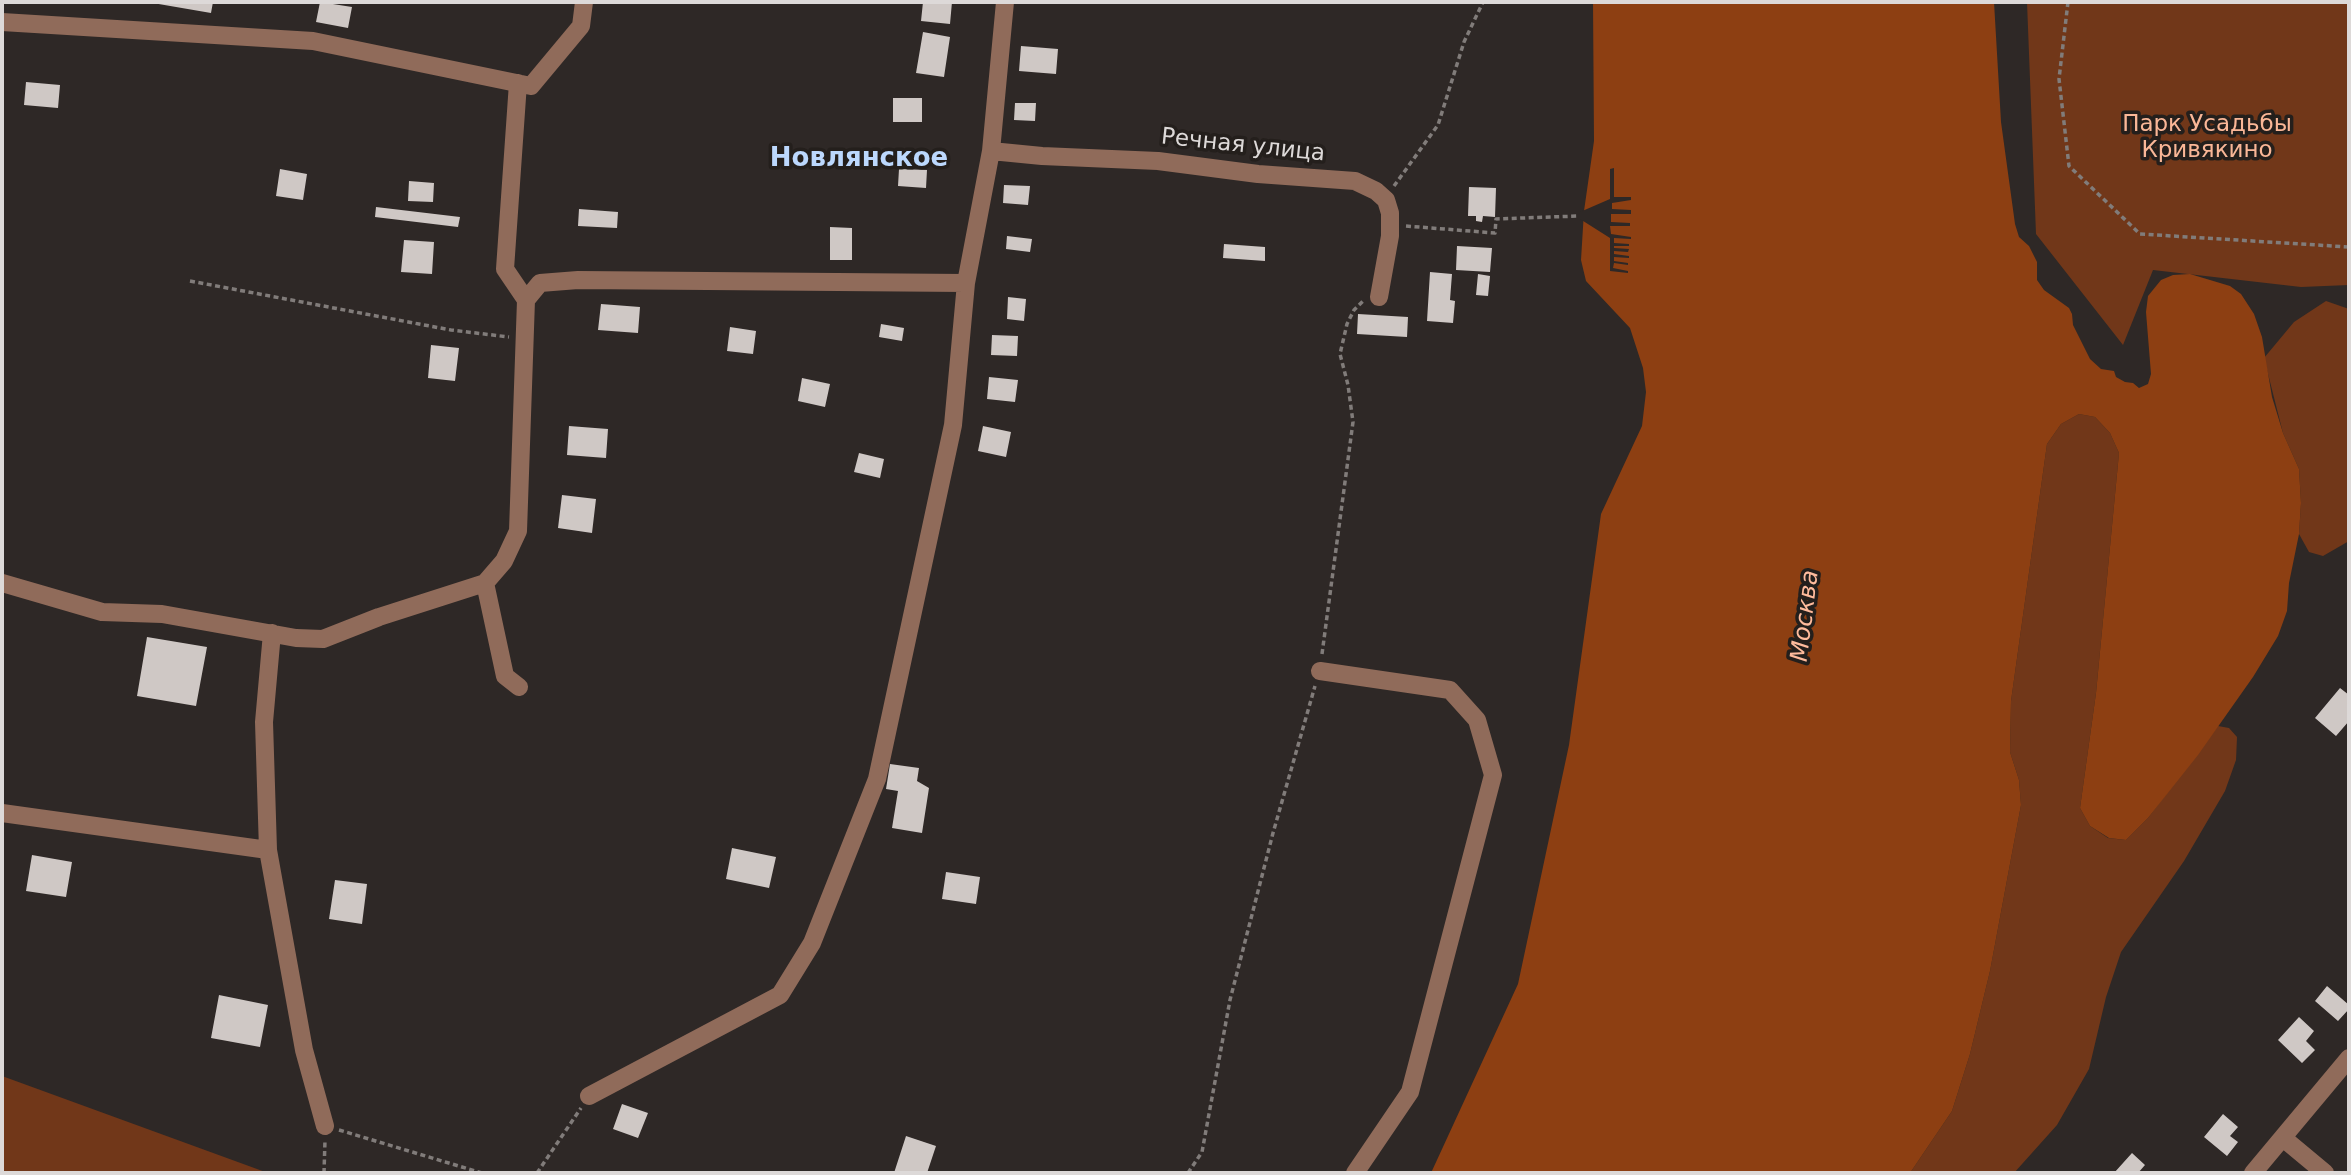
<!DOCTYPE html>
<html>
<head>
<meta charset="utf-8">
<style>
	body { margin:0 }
	#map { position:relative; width:2351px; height:1175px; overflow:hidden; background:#2e2826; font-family:"DejaVu Sans",sans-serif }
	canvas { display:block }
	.frame { position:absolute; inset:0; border:4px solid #ddd9d8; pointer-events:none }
</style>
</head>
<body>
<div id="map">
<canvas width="2351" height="1175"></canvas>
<div class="frame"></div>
</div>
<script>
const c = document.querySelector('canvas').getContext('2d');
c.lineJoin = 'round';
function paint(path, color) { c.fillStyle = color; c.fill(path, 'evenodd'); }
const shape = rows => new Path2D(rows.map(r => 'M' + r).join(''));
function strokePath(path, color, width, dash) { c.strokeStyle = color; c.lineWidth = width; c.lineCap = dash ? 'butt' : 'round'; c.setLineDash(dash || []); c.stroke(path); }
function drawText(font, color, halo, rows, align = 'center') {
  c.font = font + ' "DejaVu Sans",sans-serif'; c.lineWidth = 7; c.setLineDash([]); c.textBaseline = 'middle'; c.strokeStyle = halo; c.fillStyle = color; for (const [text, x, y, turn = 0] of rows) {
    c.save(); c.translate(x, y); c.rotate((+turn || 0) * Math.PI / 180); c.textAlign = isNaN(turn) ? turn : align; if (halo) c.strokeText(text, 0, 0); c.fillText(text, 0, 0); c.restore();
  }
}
paint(shape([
	[2027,2,2349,2,2349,285,2301,287,2153,270,2123,345,2036,234],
	[2326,301,2349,309,2349,541,2323,556,2309,552,2299,534,2301,503,2299,469,2283,433,2264,358,2294,322],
	[2079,414,2095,417,2110,433,2119,453,2096,693,2080,808,2090,826,2108,838,2126,840,2148,818,2218,726,2229,728,2237,737,2236,760,2225,791,2184,861,2121,952,2106,997,2089,1069,2057,1125,2014,1173,1910,1173,1952,1111,1970,1054,1990,971,2021,805,2019,780,2010,752,2011,701,2047,444,2061,424],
	[2,1076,268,1173,2,1173]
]), '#713719');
paint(shape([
	[1593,2,1994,2,2001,122,2015,224,2019,237,2029,246,2037,262,2037,280,2044,290,2069,308,2072,314,2073,325,2090,359,2101,369,2114,371,2116,377,2125,382,2133,383,2139,388,2148,384,2151,374,2146,312,2148,296,2161,280,2173,275,2190,274,2230,286,2241,294,2254,314,2262,337,2272,397,2283,433,2299,469,2301,503,2299,534,2289,583,2287,611,2278,636,2253,677,2198,755,2148,818,2126,840,2109,838,2090,826,2080,808,2096,693,2119,453,2110,433,2095,417,2079,414,2061,424,2047,444,2011,701,2010,752,2019,780,2021,805,1990,971,1970,1054,1952,1111,1910,1173,1431,1173,1518,984,1569,745,1601,514,1642,426,1646,392,1643,368,1630,328,1586,281,1581,260,1584,211,1594,141]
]), '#8d3f12');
paint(shape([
	[1614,168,1614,197,1631,197,1631,200,1612,203,1612,209,1631,210,1631,214,1611,214,1611,222,1630,223,1630,226,1610,226,1611,234,1631,237,1631,239,1614,238,1614,243,1629,244,1629,246,1614,246,1614,248,1629,249,1628,252,1614,251,1614,254,1629,256,1629,258,1614,257,1614,261,1628,263,1628,265,1614,263,1613,268,1628,271,1628,273,1610,271,1610,238,1580,219,1580,212,1610,199,1610,169]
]), '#2e2826');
paint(shape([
	[147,2,213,2,211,13],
	[320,2,352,7,348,28,316,22],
	[923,2,952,2,950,24,921,21],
	[923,32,950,37,944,77,916,73],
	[1021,46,1058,49,1056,74,1019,71],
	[26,82,60,85,58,108,24,105],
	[893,98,922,98,922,122,893,122],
	[1015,103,1036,103,1035,121,1014,120],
	[280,169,307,174,303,200,276,196],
	[899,169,927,170,926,188,898,186],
	[409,181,434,183,433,202,408,201],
	[1004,185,1030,186,1028,205,1003,203],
	[1469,187,1496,188,1495,217,1483,216,1482,222,1476,221,1476,216,1468,216],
	[376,207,460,217,458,227,375,217],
	[579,209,618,212,617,228,578,226],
	[830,227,852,228,852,260,830,260],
	[1007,236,1032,239,1030,252,1006,249],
	[404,240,434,242,432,274,401,272],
	[1224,244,1265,247,1265,261,1223,258],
	[1457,246,1492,248,1490,272,1456,270],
	[1430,272,1452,274,1450,300,1455,301,1453,323,1427,321],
	[1478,274,1490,276,1488,296,1476,295],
	[1008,297,1026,299,1024,321,1007,319],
	[601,304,640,307,638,333,598,330],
	[1358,314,1408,317,1407,337,1357,334],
	[881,324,904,328,902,341,879,337],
	[730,327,756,331,753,354,727,351],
	[992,335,1018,336,1017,356,991,355],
	[431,345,459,348,455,381,428,378],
	[989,377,1018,380,1015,402,987,399],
	[802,378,830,384,825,407,798,401],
	[569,426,608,429,606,458,567,455],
	[983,426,1011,432,1006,457,978,451],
	[859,453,884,459,880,478,854,472],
	[562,495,596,499,592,533,558,528],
	[147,637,207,647,196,706,137,696],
	[2340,688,2349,695,2349,721,2336,736,2315,718],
	[890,764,919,768,917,781,929,788,922,833,892,828,898,791,886,789],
	[732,848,776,857,769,888,726,879],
	[32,855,72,862,66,897,26,891],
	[946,872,980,877,976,904,942,899],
	[335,880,367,884,362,924,329,919],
	[2327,986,2349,1005,2349,1009,2338,1021,2315,1001],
	[219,995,268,1005,260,1047,211,1038],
	[2299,1017,2314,1031,2306,1041,2315,1050,2302,1063,2278,1040],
	[622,1104,648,1113,638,1138,613,1129],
	[2223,1114,2238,1127,2230,1136,2238,1142,2227,1156,2204,1137],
	[906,1136,936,1146,927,1173,894,1173],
	[2132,1153,2145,1165,2138,1173,2114,1173]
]), '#cfc8c5');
strokePath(shape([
	[2068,2,2059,79,2069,166,2140,234,2349,247],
	[1394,186,1438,125,1464,42,1483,2],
	[1406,226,1495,233,1496,219,1578,216],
	[190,281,451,330,509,337],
	[1322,654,1353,422,1348,385,1340,354,1347,324,1354,310,1363,301],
	[339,1130,482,1173],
	[324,1173,325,1140],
	[537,1173,581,1108],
	[1188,1173,1202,1152,1230,1000,1273,833,1315,686]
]), '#817c7a', 3.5, [5, 3.5]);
strokePath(shape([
	[2,22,313,41,531,86,581,26,584,2],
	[518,83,505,269,526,300],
	[991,151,1042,156,1158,161,1258,174,1355,181,1376,191,1386,200,1390,213,1390,236,1379,297],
	[2,583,102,612,162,614,296,638,323,639,379,617,485,583,504,561,518,531,526,300,540,283,578,280,966,283],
	[485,583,505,676,519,687],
	[272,633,264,722,268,850,304,1050,325,1126],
	[1320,671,1450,690,1477,720,1493,775,1410,1092,1355,1173],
	[2,813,268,850],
	[589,1096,780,995,812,943,877,779,953,425,966,283,991,151,1005,2],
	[2283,1138,2325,1173],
	[2253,1173,2349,1058]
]), '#906b5a', 18);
drawText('23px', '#fab797', '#241f1c', [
	["Парк Усадьбы",2207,125],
	["Кривякино",2207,151]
]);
drawText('23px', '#ddd9d8', '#241f1c', [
	["Речная улица",1243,146,6]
]);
drawText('italic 24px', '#ffbb9c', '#241f1c', [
	["Москва",1806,616,-83]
]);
drawText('bold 26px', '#bcd8fd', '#241f1c', [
	["Новлянское",859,159]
]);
</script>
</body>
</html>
